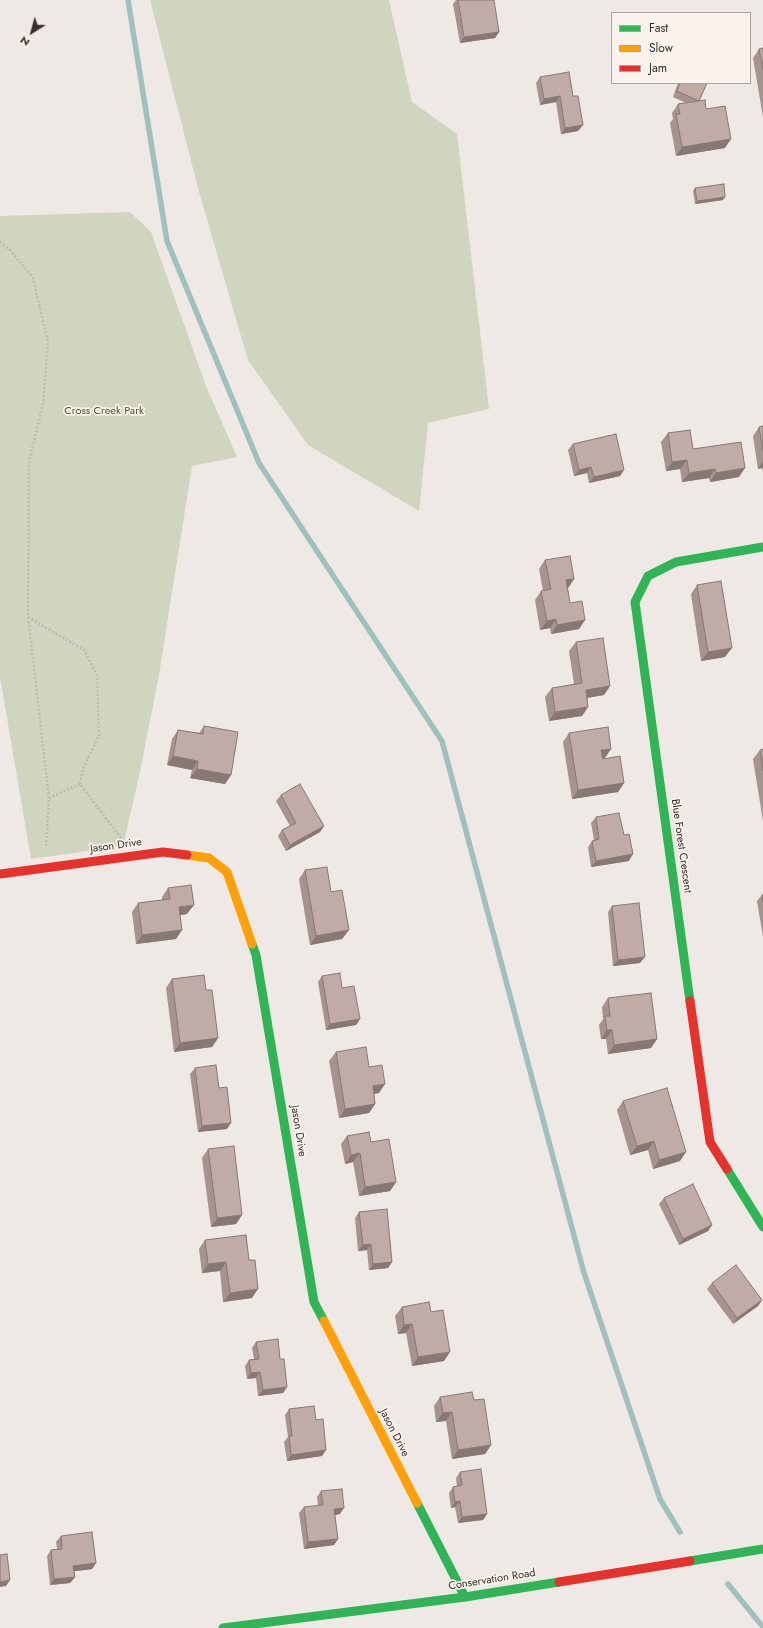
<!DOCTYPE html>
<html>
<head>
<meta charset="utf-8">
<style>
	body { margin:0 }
	#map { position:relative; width:763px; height:1628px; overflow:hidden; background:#eee9e4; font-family:Jost,sans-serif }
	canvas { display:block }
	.legend { position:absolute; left:611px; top:12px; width:140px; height:72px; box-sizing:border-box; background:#faf2ec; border:1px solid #ada39e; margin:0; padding:5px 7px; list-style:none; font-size:12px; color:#392d2a }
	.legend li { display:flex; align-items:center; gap:8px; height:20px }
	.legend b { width:20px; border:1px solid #ada39e }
	.north { position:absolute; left:12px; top:12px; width:40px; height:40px; -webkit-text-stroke:3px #faf2ec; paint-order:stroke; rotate:217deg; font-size:11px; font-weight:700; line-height:16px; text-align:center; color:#392d2a }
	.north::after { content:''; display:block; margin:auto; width:14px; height:18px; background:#392d2a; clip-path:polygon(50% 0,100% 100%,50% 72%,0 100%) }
</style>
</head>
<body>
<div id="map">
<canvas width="763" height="1628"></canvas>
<ul class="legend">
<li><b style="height:5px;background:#30b455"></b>Fast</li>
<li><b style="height:5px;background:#ff9f0a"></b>Slow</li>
<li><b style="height:5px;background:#e5322d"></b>Jam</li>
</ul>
<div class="north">N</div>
</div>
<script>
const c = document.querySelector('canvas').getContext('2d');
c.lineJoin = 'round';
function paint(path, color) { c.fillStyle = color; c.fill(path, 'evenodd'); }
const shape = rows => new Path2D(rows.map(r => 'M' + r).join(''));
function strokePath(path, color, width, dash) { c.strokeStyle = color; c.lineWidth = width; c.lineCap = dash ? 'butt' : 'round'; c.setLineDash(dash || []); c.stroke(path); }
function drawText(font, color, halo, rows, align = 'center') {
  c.font = font + ' Jost,sans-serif'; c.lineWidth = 3.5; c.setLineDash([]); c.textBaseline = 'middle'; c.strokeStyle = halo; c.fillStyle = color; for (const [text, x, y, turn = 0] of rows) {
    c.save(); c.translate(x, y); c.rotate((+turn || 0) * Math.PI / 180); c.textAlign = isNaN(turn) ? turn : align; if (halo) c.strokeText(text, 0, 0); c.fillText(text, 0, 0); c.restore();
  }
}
paint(shape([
	[150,0,389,0,412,102,457,134,489,409,428,423,419,511,308,445,248,360,199,192],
	[130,212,151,232,206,386,237,457,192,466,159,675,140,772,123,846,31,859,0,677,0,216]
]), '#d1d4be');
strokePath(shape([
	[128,0,167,241,259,463,442,741,584,1273,660,1499,680,1532],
	[728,1584,763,1627]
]), '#a0c0be', 5.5);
strokePath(shape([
	[0,242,10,250,33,278,48,342,43,404,29,461,28,617,49,798,46,848],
	[28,617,84,650,97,675,99,735,83,769,80,784,121,838],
	[49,798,80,784]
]), '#c0b9b5', 2.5, [2, 2]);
strokePath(shape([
	[252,944,256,955,314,1302,324,1321],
	[690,1001,635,602,648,576,676,562,763,547],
	[727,1169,763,1227],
	[417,1503,465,1597],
	[690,1561,763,1549],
	[223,1628,465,1597,559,1582]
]), '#30b455', 9);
strokePath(shape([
	[187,855,209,858,227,872,252,944],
	[324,1321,417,1503]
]), '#ff9f0a', 9);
strokePath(shape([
	[0,874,163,852,187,855],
	[690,1001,710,1142,727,1169],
	[559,1582,690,1561]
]), '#e5322d', 9);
paint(shape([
	[456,0,458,0,499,32,495,38,460,43,453,4],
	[763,48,763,117,753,58,759,49],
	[540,77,573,96,583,125,578,131,561,134,556,102,540,105,536,83],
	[678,83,707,83,699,101,706,109,725,148,676,156,670,123,673,119,672,113,678,104,686,103,673,97],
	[695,188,723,200,695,204,693,191],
	[763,426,763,472,762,468,758,469,753,436,759,427],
	[668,433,693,449,739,477,710,482,709,478,682,482,680,469,666,471,661,442],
	[573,444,620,476,589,483,587,473,574,476,568,450],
	[545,560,574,579,568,588,570,603,585,620,579,629,551,634,550,628,540,630,535,600,541,591,543,591,539,569],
	[697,585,725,657,701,661,691,594],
	[576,642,610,686,604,695,587,698,588,707,582,716,549,721,545,697,552,688,574,684,569,651],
	[204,726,231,775,225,784,190,778,192,770,167,765,172,739,178,730,199,733],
	[569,733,605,758,603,758,624,783,618,792,572,799,563,742],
	[763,749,763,821,753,759,760,750],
	[281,795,324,826,320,832,286,851,278,836,282,830,290,826,276,801],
	[596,817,624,835,629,861,591,867,588,847,592,841,594,840,591,823],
	[305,870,331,892,349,930,342,939,310,945,299,879],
	[168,888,187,914,180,915,182,930,176,939,136,944,132,912,138,903,162,900,162,897],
	[762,895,763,895,763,937,757,901],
	[612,906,640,963,613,966,608,912],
	[322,976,360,1019,356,1025,326,1030,318,982],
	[172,979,206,990,218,1038,212,1047,174,1052,166,988],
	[608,998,657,1039,651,1048,608,1054,606,1039,601,1039,599,1025,603,1019,602,1007],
	[336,1052,369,1067,379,1093,374,1094,375,1104,369,1113,339,1118,329,1061],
	[195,1068,227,1129,198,1132,190,1074],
	[623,1101,680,1161,653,1169,648,1150,630,1155,617,1110],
	[347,1136,371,1142,396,1182,390,1191,359,1196,353,1162,345,1164,341,1144],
	[208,1149,242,1215,236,1224,211,1227,202,1158],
	[664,1198,712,1225,708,1231,679,1245,659,1204],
	[359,1212,392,1262,388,1268,369,1270,367,1250,358,1251,355,1218],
	[246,1235,252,1298,223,1302,220,1271,202,1273,199,1249,205,1240],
	[712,1283,762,1300,758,1306,733,1324,707,1289],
	[402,1307,444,1361,412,1366,406,1333,398,1334,395,1316],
	[256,1342,280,1359,287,1387,283,1393,258,1396,256,1378,247,1379,245,1366,249,1360,254,1359,252,1348],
	[440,1397,474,1400,491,1445,485,1454,452,1459,446,1421,436,1422,434,1406],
	[289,1409,316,1420,326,1450,322,1456,287,1461,284,1442,288,1437,285,1415],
	[460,1472,487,1514,483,1520,458,1523,455,1507,451,1508,449,1493,453,1487,457,1486,456,1478],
	[321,1491,340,1514,335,1515,338,1539,334,1545,304,1549,299,1513,304,1507,318,1506,317,1497],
	[61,1536,96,1563,92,1569,74,1571,75,1577,70,1583,50,1585,47,1556,51,1550,57,1549,56,1542]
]), '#a6938f');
paint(shape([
	[499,32,495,38,460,43,464,37],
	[560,96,556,102,540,105,544,99],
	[583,125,578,131,561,134,565,128],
	[731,139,725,148,676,156,682,147],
	[725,197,723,200,695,204,697,201],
	[687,460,680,469,666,471,672,462],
	[763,461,763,467,762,468,758,469],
	[591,467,587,473,574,476,579,470],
	[745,468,739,477,710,482,716,473],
	[715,469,709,478,682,482,689,473],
	[624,470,620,476,589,483,594,477],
	[574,579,568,588,560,589,566,580],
	[556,619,550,628,540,630,547,621],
	[585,620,579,629,551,634,557,625],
	[732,648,725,657,701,661,708,652],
	[610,686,604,695,580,699,586,690],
	[588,707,582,716,549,721,555,712],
	[611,749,605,758,595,759,601,750],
	[173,756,198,761,192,770,167,765],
	[197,769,231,775,225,784,190,778],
	[624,783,618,792,572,799,578,790],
	[324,826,320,832,286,851,290,845],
	[633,854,629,861,591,867,596,861],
	[194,905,187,914,173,916,179,907],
	[182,930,176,939,136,944,142,935],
	[349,930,342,939,310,945,316,936],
	[645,957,640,963,613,966,618,960],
	[360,1019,356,1025,326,1030,330,1024],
	[607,1030,612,1030,606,1039,601,1039],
	[218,1038,212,1047,174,1052,180,1043],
	[657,1039,651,1048,608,1054,614,1045],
	[385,1084,379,1093,366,1095,373,1086],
	[375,1104,369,1113,339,1118,345,1109],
	[231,1123,227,1129,198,1132,202,1126],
	[654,1141,648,1150,630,1155,637,1146],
	[686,1152,680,1161,653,1169,659,1160],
	[360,1153,353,1162,345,1164,351,1155],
	[396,1182,390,1191,359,1196,365,1187],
	[242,1215,236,1224,211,1227,217,1218],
	[712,1225,708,1231,679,1245,683,1239],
	[371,1244,367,1250,358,1251,363,1245],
	[226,1262,220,1271,202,1273,208,1264],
	[392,1262,388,1268,369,1270,373,1264],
	[258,1289,252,1298,223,1302,230,1293],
	[762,1300,758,1306,733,1324,737,1318],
	[412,1324,406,1333,398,1334,404,1325],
	[450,1352,444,1361,412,1366,418,1357],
	[260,1372,256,1378,247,1379,251,1373],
	[287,1387,283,1393,258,1396,263,1390],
	[452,1412,446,1421,436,1422,443,1413],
	[491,1445,485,1454,452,1459,458,1450],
	[326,1450,322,1456,287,1461,291,1455],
	[460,1501,455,1507,451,1508,455,1502],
	[344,1508,340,1514,330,1516,334,1509],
	[487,1514,483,1520,458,1523,462,1517],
	[338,1539,334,1545,304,1549,308,1542],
	[96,1563,92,1569,69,1572,73,1566],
	[75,1577,70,1583,50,1585,54,1579],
	[10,1580,6,1586,0,1587,0,1582]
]), '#877874');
const building = shape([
	[458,0,494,0,499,32,464,37,458,0],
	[763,48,763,70,759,49,763,48],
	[569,72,573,96,578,96,583,125,565,128,560,96,544,99,540,77,569,72],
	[680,83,707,83,699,101,677,91,680,83],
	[705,100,706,109,725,106,731,139,682,147,676,114,680,114,678,104,705,100],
	[724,184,725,197,697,201,695,188,724,184],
	[763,426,763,451,759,427,763,426],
	[690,430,693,449,741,442,745,468,716,473,715,469,689,473,687,460,672,462,668,433,690,430],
	[616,434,624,470,594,477,591,467,579,470,573,444,616,434],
	[570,556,574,579,566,580,570,603,582,601,585,620,557,625,556,619,547,621,541,591,551,589,545,560,570,556],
	[721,581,732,648,708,652,697,585,721,581],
	[603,638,610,686,586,690,588,707,555,712,552,688,582,683,576,642,603,638],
	[204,726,238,732,231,775,197,769,198,761,173,756,178,730,203,734,204,726],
	[608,727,611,749,601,750,603,759,620,756,624,783,578,790,569,733,608,727],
	[763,749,763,771,760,750,763,749],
	[300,784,324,826,290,845,282,830,296,823,281,795,300,784],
	[619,813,624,835,629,834,633,854,596,861,592,841,599,839,596,817,619,813],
	[327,867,331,892,342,890,349,930,316,936,305,870,327,867],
	[191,885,194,905,179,907,182,930,142,935,138,903,170,899,168,888,191,885],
	[762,895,763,895,763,903,762,895],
	[639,903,645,957,618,960,612,906,639,903],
	[340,973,342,988,354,986,360,1019,330,1024,322,976,340,973],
	[204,975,206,990,212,990,218,1038,180,1043,172,979,204,975],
	[651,993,657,1039,614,1045,612,1030,607,1030,605,1016,610,1016,608,998,651,993],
	[366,1047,369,1067,382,1065,385,1084,373,1086,375,1104,345,1109,336,1052,366,1047],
	[216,1065,219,1088,227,1087,231,1123,202,1126,195,1068,216,1065],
	[667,1088,686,1152,659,1160,654,1141,637,1146,623,1101,667,1088],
	[369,1132,371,1142,389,1139,396,1182,365,1187,360,1153,351,1155,347,1136,369,1132],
	[234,1146,242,1215,217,1218,208,1149,234,1146],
	[693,1184,712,1225,683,1239,664,1198,693,1184],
	[387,1209,392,1262,373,1264,371,1244,363,1245,359,1212,387,1209],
	[246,1235,249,1260,255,1260,258,1289,230,1293,226,1262,208,1264,205,1240,246,1235],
	[736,1265,762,1300,737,1318,712,1283,736,1265],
	[429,1302,431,1312,443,1310,450,1352,418,1357,412,1324,404,1325,402,1307,429,1302],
	[278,1339,280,1359,284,1359,287,1387,263,1390,260,1372,251,1373,249,1360,259,1359,256,1342,278,1339],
	[472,1392,474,1400,484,1399,491,1445,458,1450,452,1412,443,1413,440,1397,472,1392],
	[314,1406,316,1420,323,1419,326,1450,291,1455,289,1436,292,1436,289,1409,314,1406],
	[481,1469,487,1514,462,1517,460,1501,455,1502,453,1487,462,1485,460,1472,481,1469],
	[342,1489,344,1508,334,1509,338,1539,308,1542,304,1507,323,1505,321,1491,342,1489],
	[92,1532,96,1563,73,1566,75,1577,54,1579,51,1550,62,1549,61,1536,92,1532],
	[7,1554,10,1580,0,1582,0,1555,7,1554]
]);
paint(building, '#c1aba6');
strokePath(building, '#877874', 1);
drawText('11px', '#4c572e', '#faf2ec', [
	["Cross Creek Park",104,411]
]);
drawText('11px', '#392d2a', '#faf2ec', [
	["Jason Drive",116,846,-8],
	["Blue Forest Crescent",681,846,82],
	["Jason Drive",298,1131,81],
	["Jason Drive",394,1433,63],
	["Conservation Road",492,1580,-9]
]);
</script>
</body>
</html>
